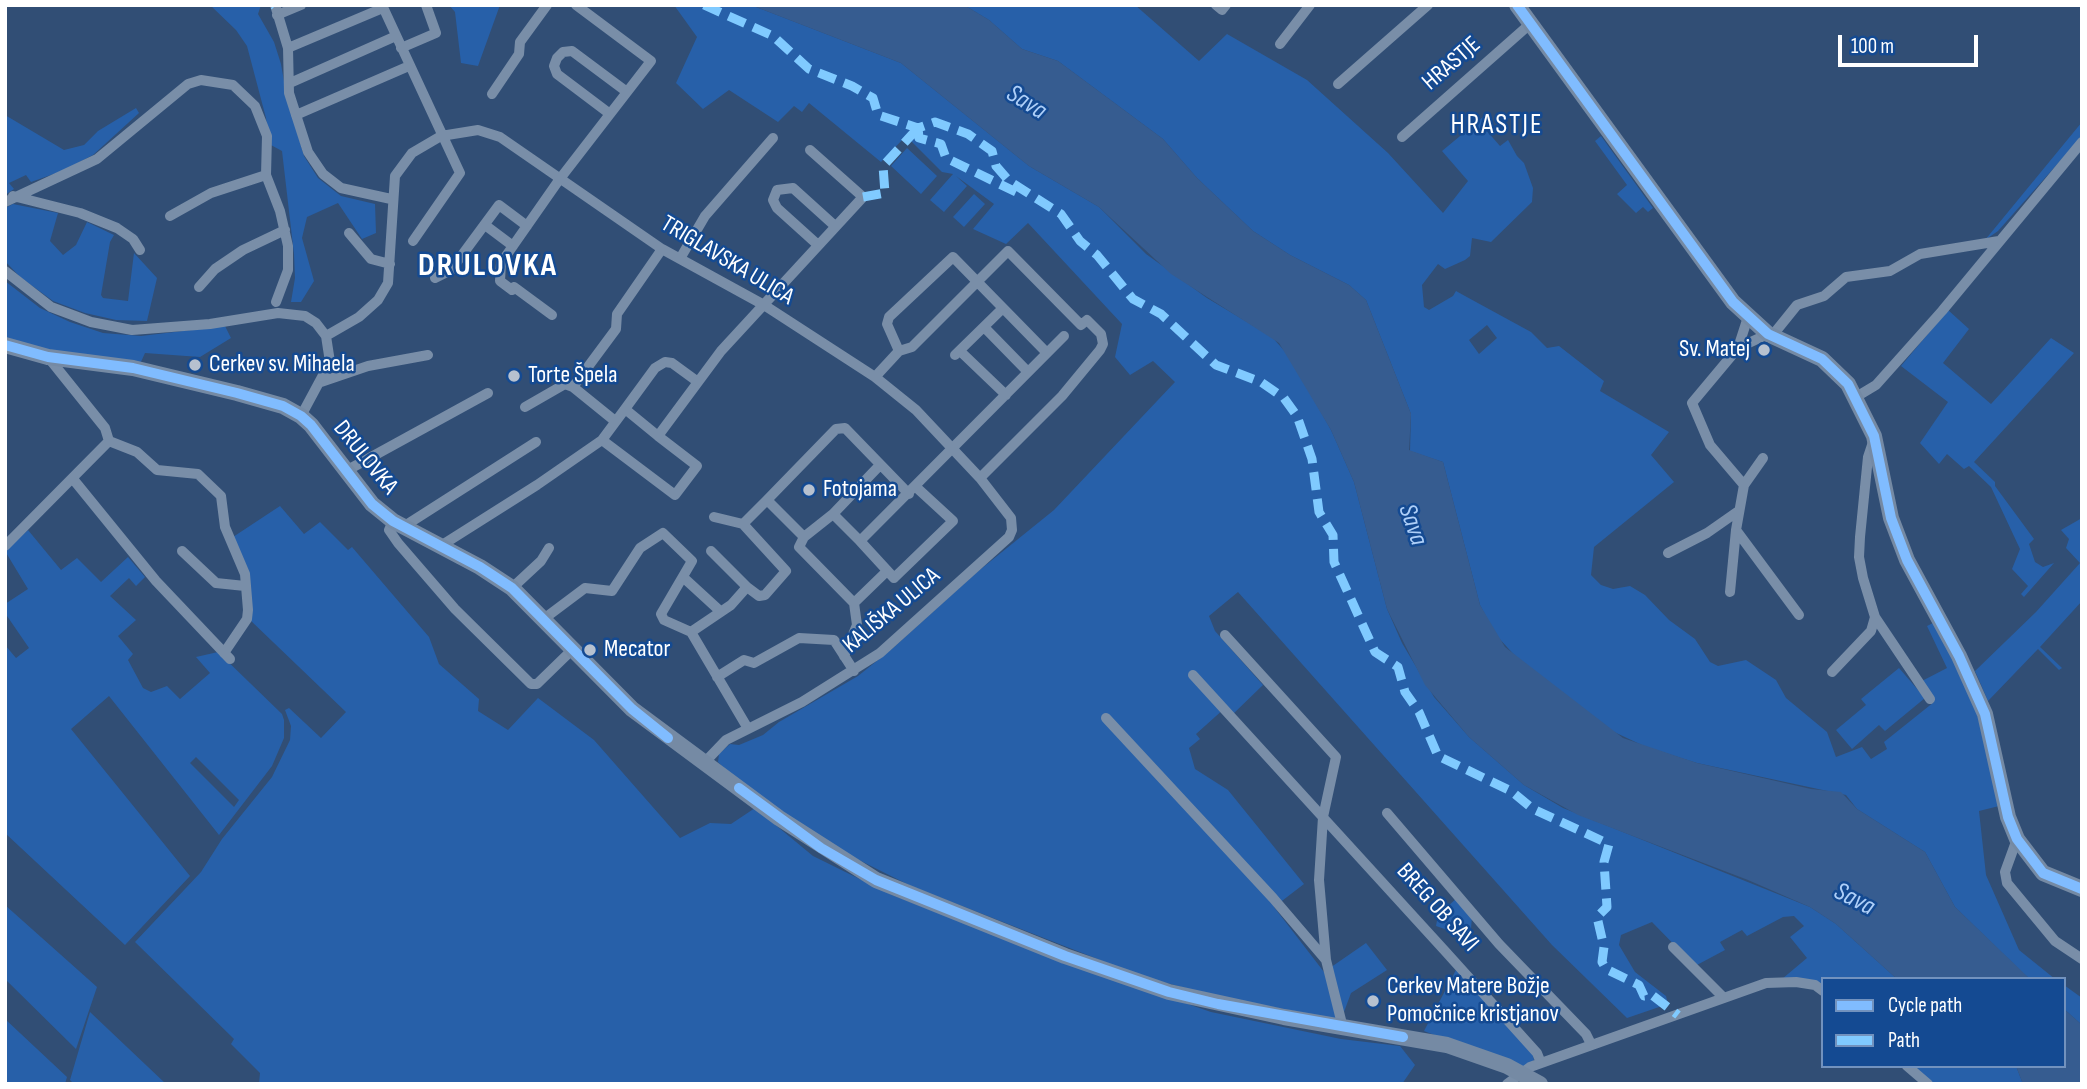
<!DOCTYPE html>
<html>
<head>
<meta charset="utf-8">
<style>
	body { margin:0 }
	#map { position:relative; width:2087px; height:1089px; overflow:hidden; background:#314e75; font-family:"Sofia Sans Condensed",sans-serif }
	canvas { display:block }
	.frame { position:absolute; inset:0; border:7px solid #fff; pointer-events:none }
	.legend { position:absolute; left:1821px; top:977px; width:245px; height:91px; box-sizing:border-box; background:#144a92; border:2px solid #7292be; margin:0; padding:9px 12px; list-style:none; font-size:21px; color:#fff }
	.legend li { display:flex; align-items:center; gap:14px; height:35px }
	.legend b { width:35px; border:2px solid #7292be }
	.scale { position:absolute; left:1838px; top:35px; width:140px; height:32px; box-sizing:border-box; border:4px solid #fff; border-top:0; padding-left:9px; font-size:21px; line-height:24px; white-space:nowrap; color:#fff; -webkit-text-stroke:5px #144a92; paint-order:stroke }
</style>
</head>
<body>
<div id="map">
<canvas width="2087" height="1089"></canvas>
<div class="frame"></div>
<ul class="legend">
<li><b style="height:9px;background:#80bcff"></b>Cycle path</li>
<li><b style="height:9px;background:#80caff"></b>Path</li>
</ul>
<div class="scale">100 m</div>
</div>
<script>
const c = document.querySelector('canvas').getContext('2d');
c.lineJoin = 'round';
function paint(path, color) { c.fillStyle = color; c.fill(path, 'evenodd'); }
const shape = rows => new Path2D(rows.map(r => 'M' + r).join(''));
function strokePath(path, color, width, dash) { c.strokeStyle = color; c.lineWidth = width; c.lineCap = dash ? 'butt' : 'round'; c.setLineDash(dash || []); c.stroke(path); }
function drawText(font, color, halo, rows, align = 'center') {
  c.font = font + ' "Sofia Sans Condensed",sans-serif'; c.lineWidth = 5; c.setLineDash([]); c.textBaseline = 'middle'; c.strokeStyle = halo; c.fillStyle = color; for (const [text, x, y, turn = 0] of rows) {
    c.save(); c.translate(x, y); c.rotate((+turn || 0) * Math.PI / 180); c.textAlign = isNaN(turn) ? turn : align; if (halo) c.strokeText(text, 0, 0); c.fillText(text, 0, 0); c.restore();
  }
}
paint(shape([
	[210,5,261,5,258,14,274,42,281,64,286,93,304,156,318,178,341,196,375,204,376,233,362,239,338,203,307,217,302,238,314,281,301,302,291,302,295,278,294,254,282,151,269,144,266,118,247,46,236,30],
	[449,5,500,5,478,66,461,63,455,12],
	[674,5,751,5,901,63,1029,166,1099,207,1146,254,1207,298,1272,337,1289,356,1331,430,1354,482,1387,609,1402,643,1434,697,1469,737,1524,785,1563,808,1810,907,1836,924,1897,979,1823,979,1823,984,1782,979,1807,958,1790,937,1804,926,1794,916,1783,917,1747,936,1742,930,1720,942,1725,950,1695,966,1652,922,1621,935,1619,945,1635,972,1666,996,1668,1004,1627,1018,1552,945,1238,592,1209,616,1215,631,1263,685,1232,715,1225,708,1196,734,1200,739,1189,748,1195,769,1228,790,1304,884,1274,907,1324,972,1366,943,1387,970,1351,993,1341,1020,1215,996,1141,976,911,886,823,842,727,771,718,762,719,754,730,744,739,745,763,735,779,722,858,676,893,648,976,573,1054,510,1175,382,1153,361,1130,375,1115,357,1122,324,1028,223,1006,244,973,229,994,204,956,176,967,186,944,212,930,200,953,174,942,172,906,136,881,162,809,103,802,112,794,106,778,122,729,90,703,109,676,83,697,37],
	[964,5,1135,5,1199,61,1227,34,1307,80,1388,153,1443,213,1468,181,1442,151,1483,117,1489,125,1486,130,1500,146,1508,140,1517,156,1524,163,1533,188,1532,202,1491,242,1472,238,1470,256,1465,260,1445,269,1438,264,1422,285,1424,307,1429,310,1453,296,1456,291,1465,296,1531,332,1547,348,1559,346,1604,381,1600,391,1669,432,1651,455,1674,482,1594,547,1591,575,1601,585,1613,589,1630,586,1645,595,1669,620,1695,639,1710,662,1718,666,1746,660,1776,680,1786,698,1827,732,1836,757,1862,747,1871,759,1887,749,1884,742,1934,702,1920,682,1947,668,1927,626,1933,623,1973,696,1999,806,1979,811,1986,875,2019,950,2055,979,2030,979,2023,973,1955,907,1925,852,1857,809,1846,795,1697,763,1646,747,1610,730,1518,659,1496,635,1480,605,1443,462,1410,451,1411,414,1366,300,1349,285,1290,255,1253,231,1197,178,1163,139,1058,61,1022,49,989,20],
	[1487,325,1497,338,1479,354,1469,340],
	[136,108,139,113,93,155,62,171,31,182,26,175,9,183,14,189,5,195,5,115,64,150,84,145,98,131],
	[2082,122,2082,135,2068,152,1998,231,1985,240],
	[1601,136,1653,208,1648,212,1643,207,1636,213,1617,194,1627,185,1595,141],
	[907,148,937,176,921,194,891,166],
	[974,194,985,204,964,227,953,217],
	[13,204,58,213,50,241,63,255,76,245,87,222,114,235,110,242,101,295,103,298,128,301,134,253,157,278,147,321,116,320,85,313,53,301,20,277,5,261,5,208],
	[5,281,40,308,70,322,103,333,141,336,225,326,231,338,200,357,145,353,140,364,102,361,5,340],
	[1948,310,1969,329,1943,363,1991,404,2051,338,2074,353,1974,462,1995,482,1995,486,2034,539,2029,544,2035,562,2043,567,2054,563,2024,597,2021,594,2028,586,2012,569,2020,549,1991,487,1969,466,1964,469,1947,454,1939,464,1920,443,1948,402,1901,366],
	[280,506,304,534,320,522,348,550,352,547,429,637,439,664,479,699,478,711,508,730,538,698,594,740,680,838,710,823,731,824,755,808,813,856,892,895,1057,959,1211,1012,1341,1039,1400,1046,1415,1065,1402,1084,259,1084,260,1073,231,1044,234,1039,135,942,201,872,222,839,272,777,290,740,291,726,285,710,289,708,321,738,346,712,249,619,233,537],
	[2082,518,2082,601,2040,647,2062,668,2059,670,2038,649,1988,701,1975,671,2036,612,2080,563,2066,548,2069,539,2061,530],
	[28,530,61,570,77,558,101,582,128,557,145,577,136,586,129,578,110,596,136,620,118,636,133,654,128,660,143,688,151,692,167,686,180,699,210,673,196,657,218,652,282,714,284,720,284,738,272,766,219,835,109,696,71,729,190,876,125,945,5,833,5,645,16,658,29,648,5,613,5,604,28,589,5,551],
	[196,757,239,800,234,807,190,763],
	[1899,668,1925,698,1885,731,1879,725,1852,749,1836,730,1866,705,1861,699],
	[1457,898,1472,916,1471,929,1459,934,1436,926,1438,915],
	[5,905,97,987,76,1049,5,979],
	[1457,968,1532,1051,1534,1060,1528,1066,1516,1067,1424,1031],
	[2064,985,2082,998,2082,1025,2064,1009],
	[90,1012,166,1084,74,1084,70,1080],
	[5,1019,67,1077,65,1084,5,1084],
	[1912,1066,2016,1066,2023,1084,1931,1084]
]), '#2760a9');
paint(shape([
	[751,5,964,5,989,20,1022,49,1058,61,1163,139,1197,178,1253,231,1290,255,1349,285,1366,300,1411,414,1409,450,1443,462,1480,605,1505,647,1623,738,1697,763,1811,789,1841,792,1857,809,1925,852,1955,907,2030,979,1897,979,1836,924,1810,907,1748,880,1578,815,1524,785,1469,737,1425,685,1387,609,1354,482,1331,430,1279,343,1171,274,1099,207,1029,166,901,63],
	[2064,1009,2082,1025,2082,1084,2023,1084,2016,1066,2064,1066]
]), '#365c90');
strokePath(shape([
	[275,5,288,48,289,93,308,152,323,174,341,188,391,199],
	[382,5,460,173,413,241],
	[1216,5,1222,10,1226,5],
	[277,15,301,5],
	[1280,44,1310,5],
	[288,48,383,8],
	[401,48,436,33,426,5],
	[290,83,396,36],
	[1338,84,1428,5],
	[492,94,519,54,520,42,547,5],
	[610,114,557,74,554,66,557,58,563,52,572,51,627,92],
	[296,115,409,66],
	[1402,137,1530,24],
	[13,196,80,213,117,228,133,239,140,250],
	[5,202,97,159,188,84,201,80,233,85,255,106,267,136,266,175,280,211,288,246,288,270,276,302],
	[170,216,211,193,266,175],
	[485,225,513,246],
	[349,233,371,259,390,264],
	[818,245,777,208,773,200,777,190,793,188,835,226],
	[681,257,705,216,773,138],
	[5,271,51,307,91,322,132,330,210,324,278,313,305,316,316,323,326,336,330,362,301,416],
	[435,278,451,270,499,205,527,226],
	[199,287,215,269,243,250,285,230],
	[552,315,514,287,512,290,500,281,501,263,559,180,651,61,576,5],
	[1748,317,1738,348,1692,403,1710,445,1744,485,1736,530,1799,615],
	[984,327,1028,372],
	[326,336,359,317,378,300,388,283,395,176,412,153,441,136,478,130,500,137,662,249,764,305,875,377,916,410,980,478,1011,518,1012,530,1009,537,880,653,802,702,726,740,703,764],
	[1772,336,1797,305,1824,296,1846,277,1890,271,1920,254,1999,241],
	[1738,348,1768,334],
	[899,351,887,324,889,317,953,257,1047,353],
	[960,351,1006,395],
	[955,355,1002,309],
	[875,377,899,351,912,347,1008,251,1081,325,1087,320,1101,334,1103,344,1100,350,1062,396,980,478],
	[321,382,368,366,428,355],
	[573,387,615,421],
	[1856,397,1876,385,1942,311,2082,142],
	[525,407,565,384,573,387,616,329,617,314,662,249],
	[625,409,655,368,665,362,672,363,698,382],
	[658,436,697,466,675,495,602,440,625,409,658,436,721,351,863,197,810,150],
	[1874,439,1868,457,1860,537,1859,557,1863,578,1875,617,1930,699],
	[109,441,137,452,157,470,198,474,221,496,225,527,245,574,248,610,247,619,224,653],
	[344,472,488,393],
	[73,479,156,581,230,659],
	[1744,485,1763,458],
	[833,514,880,465],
	[714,517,743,524],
	[393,521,389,530,398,543,455,609,531,684,537,684,574,648],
	[743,524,767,500],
	[403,527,536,442],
	[804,537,767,500,836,429,845,428,909,494],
	[860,541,894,578,953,521,916,487],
	[5,546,109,441,105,428,48,357],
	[439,547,537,485,602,440],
	[182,551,216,583,245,586],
	[711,551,747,587,759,596,765,595,786,571,743,524],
	[1668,553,1707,533,1737,512],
	[887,571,854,603,799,547,804,537,833,514,860,541,1064,336],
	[684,578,720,611],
	[512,588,541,561,549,548],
	[1730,592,1736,530],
	[545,618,585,588,612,591,640,548,663,533,692,561,661,614,664,620,691,632,747,727],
	[691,632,731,605,747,587],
	[1225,635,1336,757,1323,817,1319,880,1326,960,1343,1028],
	[844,656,857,625,854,603],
	[1832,672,1871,631,1875,617],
	[1193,675,1445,951,1537,1053,1541,1063],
	[717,677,744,660,754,663,799,638,834,640,854,671],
	[1106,718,1273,898,1326,960],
	[1387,813,1499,944,1586,1034,1591,1044],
	[2017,839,2005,872,2007,883,2055,941,2082,959],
	[1673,947,1724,998],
	[1907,1066,1928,1084],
	[1507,1084,1530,1067,1766,983,1796,982,1815,985,1823,991]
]), '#798ea8', 10);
strokePath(shape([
	[1517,5,1733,302,1768,334,1822,359,1848,384,1874,436,1891,518,1907,560,1959,656,1985,714,2008,817,2017,839,2043,873,2082,889],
	[5,345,48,357,133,368,237,393,283,406,301,416,311,425,372,504,393,521,480,567,512,588,632,709,779,818,876,880,1065,956,1169,992,1284,1017,1447,1045,1507,1066,1540,1084]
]), '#758aa4', 16);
strokePath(shape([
	[274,5,275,6],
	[704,5,773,36,809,69,852,86,873,98,878,115,918,128,935,122,968,134,992,151,996,166,1009,181,1061,214,1080,241,1097,255,1133,299,1161,314,1216,365,1261,382,1284,398,1297,416,1312,459,1319,512,1333,535,1334,562,1375,652,1398,667,1405,692,1419,712,1438,756,1511,791,1533,809,1609,844,1604,862,1607,907,1597,917,1604,947,1602,962,1606,969,1639,985,1644,996,1652,995,1678,1015],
	[918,128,919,138,941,144,946,158,1016,192],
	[863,197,885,193,883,166,918,128]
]), '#80caff', 9, [18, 9]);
strokePath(shape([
	[1517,5,1733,302,1768,334,1822,359,1848,384,1874,436,1891,518,1907,560,1959,656,1985,714,2008,817,2017,839,2043,873,2082,889],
	[5,345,48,357,133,368,237,393,283,406,301,416,311,425,372,504,393,521,480,567,512,588,632,709,668,738],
	[739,788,821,848,876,880,1065,956,1169,992,1218,1004,1403,1037]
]), '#80bcff', 10);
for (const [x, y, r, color] of [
	[1764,350,7,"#b7c1cf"],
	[195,365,7,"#b7c1cf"],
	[514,376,7,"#b7c1cf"],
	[809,490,7,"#b7c1cf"],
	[590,650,7,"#b7c1cf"],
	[1373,1001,7,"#b7c1cf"]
]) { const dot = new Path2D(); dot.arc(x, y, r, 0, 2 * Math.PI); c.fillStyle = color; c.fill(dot); strokePath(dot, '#144a92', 2.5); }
drawText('24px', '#fff', '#144a92', [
	["HRASTJE",1452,64,-41],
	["TRIGLAVSKA ULICA",727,261,31],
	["DRULOVKA",365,458,51],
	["KALIŠKA ULICA",892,611,-40],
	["BREG OB SAVI",1437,908,48]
]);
drawText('24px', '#fff', '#144a92', [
	["Sv. Matej",1750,350,"right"],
	["Cerkev sv. Mihaela",209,365],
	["Torte Špela",528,376],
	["Fotojama",823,490],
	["Mecator",604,650],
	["Cerkev Matere Božje",1387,987],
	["Pomočnice kristjanov",1387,1015]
], 'left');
drawText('italic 26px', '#aecff8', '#144a92', [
	["Sava",1026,103,32],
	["Sava",1412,525,71],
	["Sava",1854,900,27]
]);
c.letterSpacing = '2px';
drawText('28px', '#fff', '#144a92', [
	["HRASTJE",1497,126]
]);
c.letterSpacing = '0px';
c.letterSpacing = '2px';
drawText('bold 32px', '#fff', '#144a92', [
	["DRULOVKA",488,267]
]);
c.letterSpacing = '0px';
</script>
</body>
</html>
